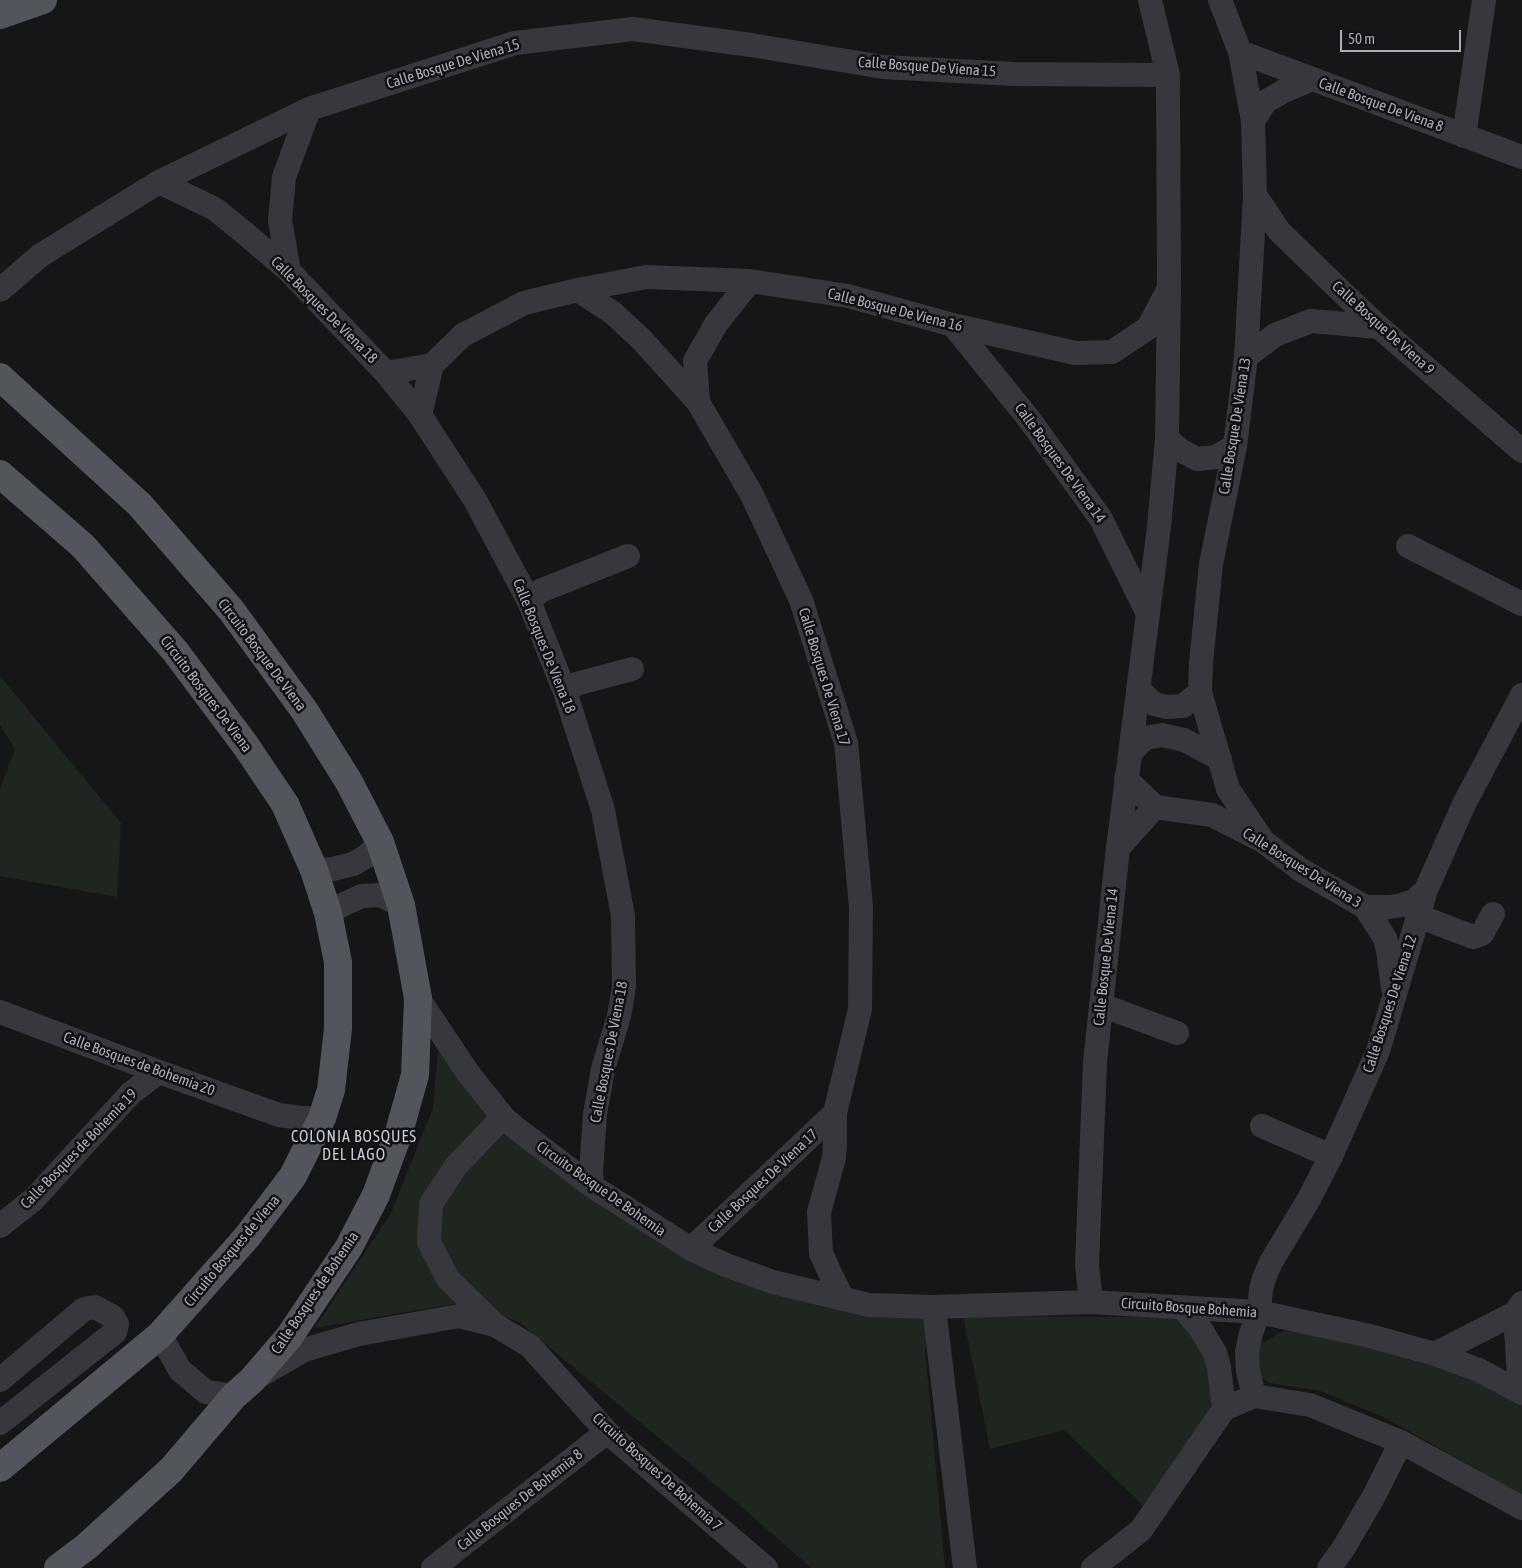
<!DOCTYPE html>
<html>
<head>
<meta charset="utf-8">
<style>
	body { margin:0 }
	#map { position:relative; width:1522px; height:1568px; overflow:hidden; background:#161618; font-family:"Asap Condensed",sans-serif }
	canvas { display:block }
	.scale { position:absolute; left:1340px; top:30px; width:121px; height:22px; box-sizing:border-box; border:2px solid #a8adb8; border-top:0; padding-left:6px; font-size:15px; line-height:18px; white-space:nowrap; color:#a8adb8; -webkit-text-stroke:4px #111113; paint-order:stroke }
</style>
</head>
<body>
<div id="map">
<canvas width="1522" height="1568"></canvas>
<div class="scale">50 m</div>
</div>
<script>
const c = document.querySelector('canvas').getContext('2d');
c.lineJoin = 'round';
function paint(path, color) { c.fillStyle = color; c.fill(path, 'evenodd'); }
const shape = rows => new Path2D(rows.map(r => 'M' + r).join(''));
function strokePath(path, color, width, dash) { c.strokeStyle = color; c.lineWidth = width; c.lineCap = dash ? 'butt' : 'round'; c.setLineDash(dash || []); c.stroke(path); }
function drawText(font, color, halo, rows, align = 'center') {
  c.font = font + ' "Asap Condensed",sans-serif'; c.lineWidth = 5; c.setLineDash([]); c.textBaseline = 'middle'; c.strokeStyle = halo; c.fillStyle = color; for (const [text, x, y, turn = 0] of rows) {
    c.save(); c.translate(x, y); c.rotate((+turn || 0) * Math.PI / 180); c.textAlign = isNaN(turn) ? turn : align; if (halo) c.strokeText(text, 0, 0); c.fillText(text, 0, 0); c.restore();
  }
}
paint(shape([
	[0,676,121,823,117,897,0,876,0,789,15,749,0,725],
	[440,1026,499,1119,733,1273,929,1314,935,1334,925,1348,945,1568,811,1568,736,1502,519,1322,464,1302,315,1328,391,1213,433,1108],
	[963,1316,1186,1317,1220,1377,1203,1427,1148,1510,1064,1430,990,1449],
	[1285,1330,1382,1349,1484,1374,1522,1402,1522,1495,1388,1419,1320,1391,1270,1383,1256,1375,1252,1359,1262,1343]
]), '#1e261f');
strokePath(shape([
	[1220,0,1240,52,1253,121,1255,195,1246,357,1235,446,1211,564,1201,663,1200,692,1228,789,1263,841],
	[1240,52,1522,157],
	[1253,121,1265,102,1282,92,1312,79],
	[1464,136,1484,0],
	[159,182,215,209,247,235,289,271,386,373,420,415,475,500,529,601,565,692,603,810,623,916,624,987,619,1016,603,1069,595,1114,591,1172,592,1186],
	[1255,195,1279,231,1344,294,1379,327,1522,451],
	[289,271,280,221,284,177,309,109],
	[0,290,41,255,159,182,309,109,515,43,633,29,751,45,883,67,1013,74,1168,75],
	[578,290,613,313,642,340,698,402],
	[953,325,1029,419,1101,519,1148,614],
	[1246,357,1275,335,1311,321,1379,327],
	[386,373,432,365],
	[420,415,432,365,463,335,524,303,578,290,646,277,750,281,848,296,953,325,1075,353,1112,352,1148,328,1167,292],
	[1167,439,1180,450,1197,459,1216,457,1235,446],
	[1408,546,1522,604],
	[529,601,540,591,628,556],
	[1138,689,1154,704,1167,707,1183,706,1200,692],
	[565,692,576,684,632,669],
	[1130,753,1145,738,1162,735,1184,740,1220,759],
	[1126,779,1155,807,1212,815,1263,841,1301,870,1365,907,1385,938,1388,951,1393,988],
	[1118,848,1155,807],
	[314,870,333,869,353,864,367,856,380,842],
	[1365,907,1389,907,1402,905,1414,901,1426,890],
	[328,913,344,904,362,896,380,895,401,905],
	[1418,916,1473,937,1482,934,1493,914],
	[418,998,468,1073,503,1117,517,1129,592,1186,691,1249,726,1265,773,1282,869,1305,934,1307,1091,1302,1259,1312,1370,1336,1435,1354,1479,1370,1522,1393],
	[1101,1005,1177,1033],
	[0,1012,159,1072,279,1115,301,1118,322,1118],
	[835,1113,835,1143,834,1158,819,1212,821,1253,830,1273,843,1299],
	[1262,1126,1331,1156],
	[0,1226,34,1199,131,1093,159,1072],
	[691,1249,835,1113,860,1009,861,907,846,743,801,600,752,495,698,402,695,361,716,324,750,281],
	[1091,1302,1087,1265,1095,1062,1118,848,1159,527,1167,439,1169,288,1168,75,1150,0],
	[934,1307,965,1568],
	[1183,1308,1200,1328,1215,1353,1219,1367,1224,1409],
	[1515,1313,1520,1392],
	[494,1324,448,1279,429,1242,431,1204,456,1166,503,1117],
	[160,1335,180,1370,206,1392,234,1396],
	[1435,1354,1515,1313,1522,1303],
	[259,1376,304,1350,359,1334,459,1316,495,1325,530,1346,607,1432,766,1568],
	[0,1380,84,1309,95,1307,113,1317,117,1324,115,1332,0,1423],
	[1254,1396,1248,1371,1247,1352,1251,1333,1259,1312,1261,1289,1264,1278,1271,1262,1309,1199,1331,1156,1378,1051,1426,890,1464,804,1522,695],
	[1254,1396,1310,1405,1401,1442,1522,1508],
	[433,1568,607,1432],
	[1093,1568,1141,1530,1224,1409,1254,1396],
	[1329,1568,1343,1549,1374,1496,1401,1442]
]), '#37383d', 24);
strokePath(shape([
	[0,15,43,0],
	[0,377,140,505,231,610,304,710,349,782,380,842,401,905,418,998,415,1075,399,1132,376,1195,349,1247,289,1337,252,1380,234,1396,171,1470,86,1547,58,1568],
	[0,474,83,546,175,651,246,746,285,804,314,870,328,913,338,962,338,1029,331,1090,322,1118,293,1176,247,1237,160,1335,0,1468]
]), '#53555c', 28);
drawText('15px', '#a8adb8', '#111113', [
	["Calle Bosque De Viena 15",453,64,-17],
	["Calle Bosque De Viena 15",927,67,4],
	["Calle Bosque De Viena 8",1381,105,20],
	["Calle Bosques De Viena 18",324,310,45],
	["Calle Bosque De Viena 16",895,310,14],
	["Calle Bosque De Viena 9",1383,328,42],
	["Calle Bosque De Viena 13",1235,426,-81],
	["Calle Bosques De Viena 14",1060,463,54],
	["Calle Bosques De Viena 18",544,646,68],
	["Circuito Bosque De Viena",262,655,53],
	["Calle Bosques De Viena 17",824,677,73],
	["Circuito Bosques De Viena",206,694,53],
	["Calle Bosques De Viena 3",1302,868,32],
	["Calle Bosque De Viena 14",1106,957,-84],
	["Calle Bosques De Viena 12",1390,1004,-72],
	["Calle Bosques De Viena 18",609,1052,-79],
	["Calle Bosques de Bohemia 20",139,1064,20],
	["Calle Bosques de Bohemia 19",79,1149,-46],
	["Calle Bosques De Viena 17",763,1181,-43],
	["Circuito Bosque De Bohemia",601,1189,35],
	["Circuito Bosques de Viena",232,1251,-50],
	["Calle Bosques de Bohemia",315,1293,-56],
	["Circuito Bosque Bohemia",1189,1308,4],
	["Circuito Bosques De Bohemia 7",657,1472,42],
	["Calle Bosques De Bohemia 8",520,1500,-38]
]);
c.letterSpacing = '1px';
drawText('16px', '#c9ccd4', '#111113', [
	["COLONIA BOSQUES",354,1137],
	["DEL LAGO",354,1155]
]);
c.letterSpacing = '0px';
</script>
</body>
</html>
